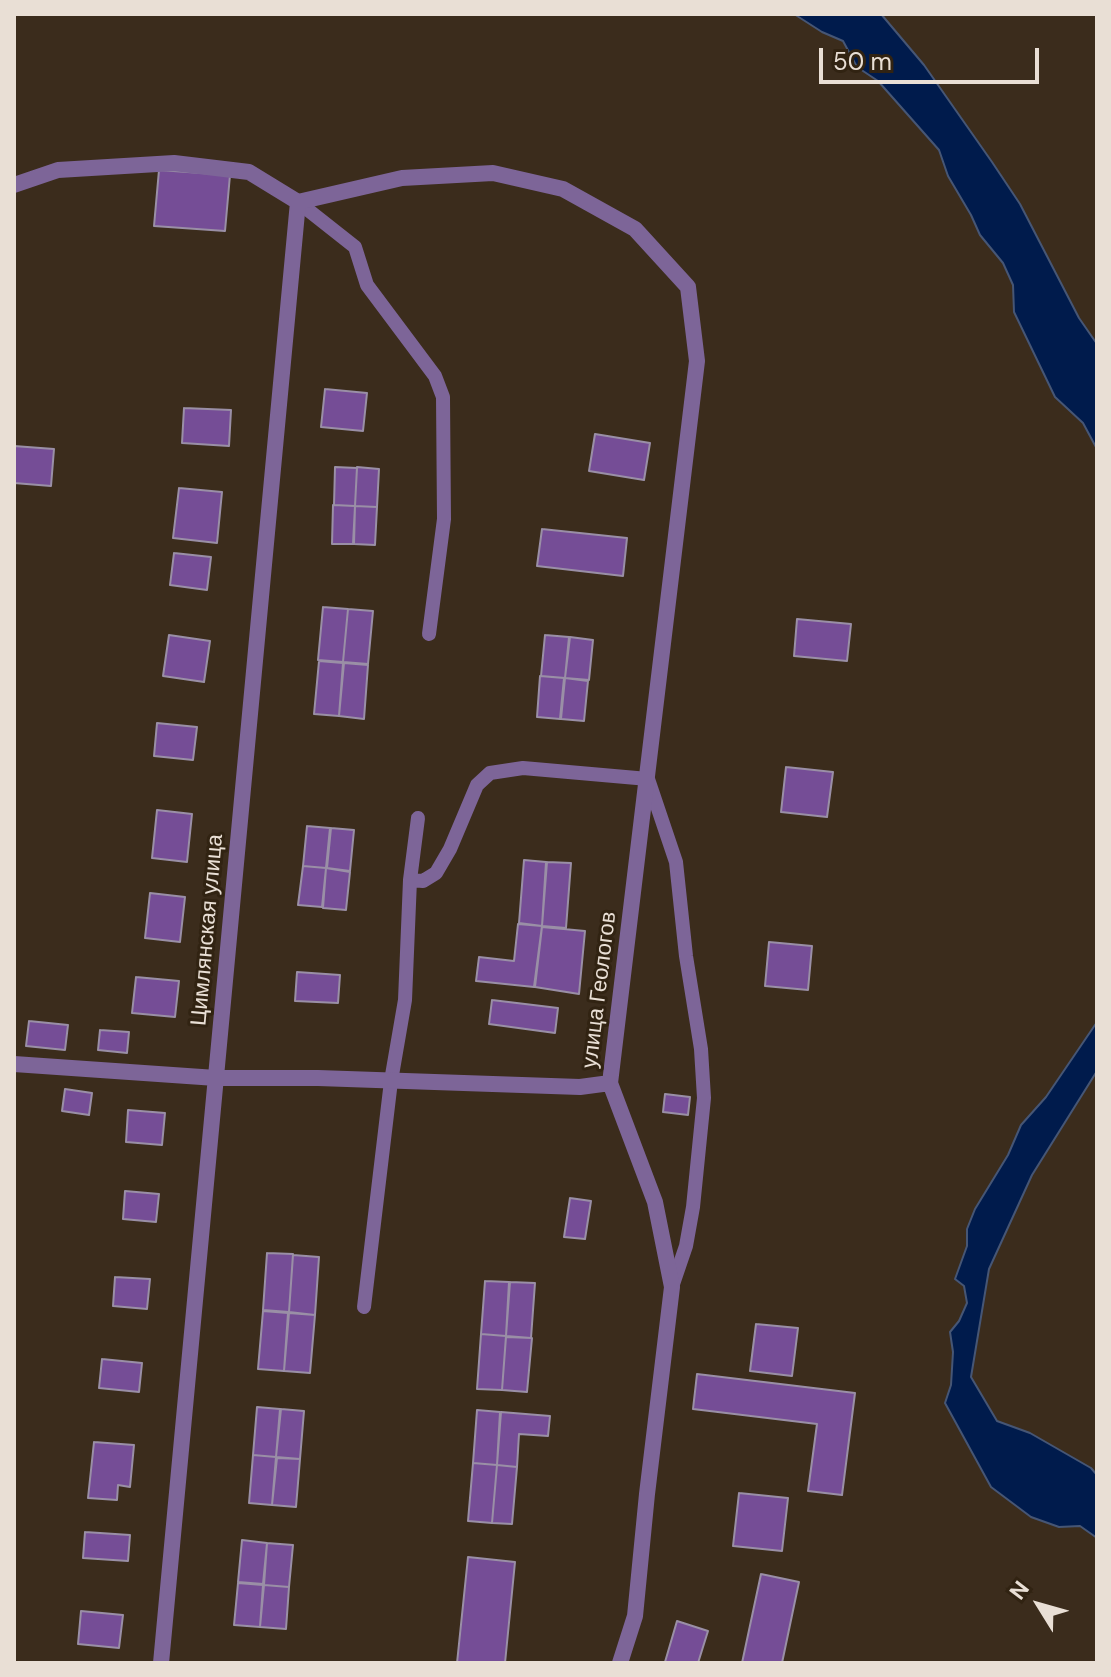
<!DOCTYPE html>
<html>
<head>
<meta charset="utf-8">
<style>
	body { margin:0 }
	#map { position:relative; width:1111px; height:1677px; overflow:hidden; background:#3b2c1c; font-family:"DM Sans",sans-serif }
	canvas { display:block }
	.frame { position:absolute; inset:0; border:16px solid #e9dfd5; pointer-events:none }
	.north { position:absolute; left:999px; top:1565px; width:80px; height:80px; -webkit-text-stroke:6px #312312; paint-order:stroke; rotate:307deg; font-size:22px; font-weight:700; line-height:32px; text-align:center; color:#e9dfd5 }
	.north::after { content:''; display:block; margin:auto; width:28px; height:36px; background:#e9dfd5; clip-path:polygon(50% 0,100% 100%,50% 72%,0 100%) }
	.scale { position:absolute; left:819px; top:48px; width:220px; height:36px; box-sizing:border-box; border:4px solid #e9dfd5; border-top:0; padding-left:10px; font-size:24px; line-height:28px; white-space:nowrap; color:#e9dfd5; -webkit-text-stroke:6px #312312; paint-order:stroke }
</style>
</head>
<body>
<div id="map">
<canvas width="1111" height="1677"></canvas>
<div class="frame"></div>
<div class="north">N</div>
<div class="scale">50 m</div>
</div>
<script>
const c = document.querySelector('canvas').getContext('2d');
c.lineJoin = 'round';
function paint(path, color) { c.fillStyle = color; c.fill(path, 'evenodd'); }
const shape = rows => new Path2D(rows.map(r => 'M' + r).join(''));
function strokePath(path, color, width, dash) { c.strokeStyle = color; c.lineWidth = width; c.lineCap = dash ? 'butt' : 'round'; c.setLineDash(dash || []); c.stroke(path); }
function drawText(font, color, halo, rows, align = 'center') {
  c.font = font + ' "DM Sans",sans-serif'; c.lineWidth = 6; c.setLineDash([]); c.textBaseline = 'middle'; c.strokeStyle = halo; c.fillStyle = color; for (const [text, x, y, turn = 0] of rows) {
    c.save(); c.translate(x, y); c.rotate((+turn || 0) * Math.PI / 180); c.textAlign = isNaN(turn) ? turn : align; if (halo) c.strokeText(text, 0, 0); c.fillText(text, 0, 0); c.restore();
  }
}
const water = shape([
	[794,14,881,14,924,65,992,162,1020,204,1079,318,1097,344,1097,449,1083,423,1055,397,1014,312,1013,285,1003,263,980,235,971,215,948,176,939,150,878,81,857,67,843,41,822,32,794,14],
	[1097,1022,1097,1071,1032,1175,989,1269,971,1377,997,1421,1030,1433,1091,1468,1097,1475,1097,1538,1080,1526,1059,1527,1031,1517,991,1487,945,1403,951,1385,953,1352,950,1332,959,1321,967,1303,964,1286,955,1279,967,1246,967,1229,975,1209,1008,1155,1021,1125,1046,1097,1097,1022]
]);
paint(water, '#001b4c');
strokePath(water, '#465675', 2);
const building = shape([
	[159,170,230,175,225,231,154,226,159,170],
	[325,389,367,393,363,431,321,427,325,389],
	[184,408,231,410,229,446,182,443,184,408],
	[595,434,650,443,644,480,589,471,595,434],
	[14,446,54,449,51,486,14,483,14,446],
	[335,467,357,468,355,506,334,505,335,467],
	[357,467,379,469,377,507,355,506,357,467],
	[179,488,222,492,217,543,173,538,179,488],
	[333,505,355,506,353,544,332,544,333,505],
	[355,506,377,507,375,545,354,544,355,506],
	[542,529,627,538,623,576,537,566,542,529],
	[174,553,211,557,207,590,170,585,174,553],
	[323,607,348,609,343,662,318,660,323,607],
	[348,609,373,611,368,664,343,662,348,609],
	[797,619,851,624,847,661,794,656,797,619],
	[169,635,210,641,204,682,163,676,169,635],
	[545,635,569,637,565,678,541,676,545,635],
	[570,637,593,640,589,680,565,678,570,637],
	[319,661,343,663,339,716,314,714,319,661],
	[344,663,368,665,364,719,339,716,344,663],
	[540,676,564,678,560,719,537,717,540,676],
	[565,678,588,681,584,721,561,719,565,678],
	[157,723,197,727,193,760,154,756,157,723],
	[786,767,833,772,827,817,781,812,786,767],
	[157,810,192,814,187,862,152,858,157,810],
	[307,826,330,828,326,868,303,866,307,826],
	[331,828,354,830,350,871,327,868,331,828],
	[524,860,546,862,542,926,519,923,524,860],
	[547,862,571,863,566,928,542,926,547,862],
	[303,866,326,868,322,907,298,905,303,866],
	[326,868,350,872,346,910,323,908,326,868],
	[150,893,185,897,180,942,145,938,150,893],
	[518,924,542,926,534,987,476,981,479,957,514,961,518,924],
	[542,927,585,931,579,994,535,987,542,927],
	[769,942,812,946,808,990,765,986,769,942],
	[297,972,340,975,338,1003,295,1001,297,972],
	[136,977,179,981,175,1017,132,1013,136,977],
	[492,1000,558,1008,555,1033,489,1024,492,1000],
	[29,1021,68,1025,65,1050,26,1046,29,1021],
	[100,1030,129,1032,127,1053,98,1050,100,1030],
	[65,1089,92,1093,89,1115,62,1111,65,1089],
	[665,1094,690,1097,688,1115,663,1112,665,1094],
	[128,1110,165,1113,162,1145,126,1142,128,1110],
	[125,1191,159,1194,156,1222,123,1219,125,1191],
	[570,1198,591,1201,585,1239,564,1237,570,1198],
	[267,1253,293,1254,289,1312,263,1310,267,1253],
	[293,1255,319,1257,315,1315,289,1312,293,1255],
	[115,1277,150,1279,147,1309,113,1306,115,1277],
	[485,1281,509,1282,506,1336,481,1334,485,1281],
	[510,1282,535,1283,531,1338,506,1336,510,1282],
	[263,1311,288,1313,284,1371,258,1369,263,1311],
	[289,1313,315,1315,310,1373,284,1371,289,1313],
	[756,1324,798,1328,792,1376,750,1371,756,1324],
	[481,1334,506,1336,502,1390,477,1389,481,1334],
	[506,1337,532,1338,527,1392,502,1390,506,1337],
	[102,1359,142,1363,139,1392,99,1388,102,1359],
	[697,1374,855,1393,842,1495,808,1491,817,1424,693,1409,697,1374],
	[257,1407,280,1409,276,1457,253,1455,257,1407],
	[281,1409,304,1411,300,1459,276,1457,281,1409],
	[477,1410,500,1412,497,1465,473,1463,477,1410],
	[501,1412,550,1416,548,1436,519,1434,517,1467,497,1465,501,1412],
	[94,1442,134,1445,130,1487,118,1485,117,1500,88,1498,94,1442],
	[253,1455,276,1457,272,1505,249,1503,253,1455],
	[277,1458,300,1459,296,1507,272,1505,277,1458],
	[473,1463,497,1465,492,1523,468,1521,473,1463],
	[497,1465,517,1467,512,1524,492,1523,497,1465],
	[739,1493,788,1498,782,1551,733,1546,739,1493],
	[85,1532,130,1535,128,1561,83,1558,85,1532],
	[242,1540,267,1543,263,1584,238,1582,242,1540],
	[267,1543,293,1545,289,1587,264,1585,267,1543],
	[468,1557,515,1562,505,1663,457,1663,468,1557],
	[761,1574,799,1582,782,1663,742,1663,761,1574],
	[238,1583,263,1585,260,1627,234,1625,238,1583],
	[264,1585,289,1587,286,1629,260,1627,264,1585],
	[81,1611,123,1615,119,1648,78,1644,81,1611],
	[677,1621,708,1631,698,1663,665,1662,677,1621]
]);
paint(building, '#754d96');
strokePath(building, '#9a8fa6', 2);
strokePath(shape([
	[298,202,355,247,367,285,435,376,443,397,444,519,429,634],
	[410,880,423,881,436,873,450,849,477,785,490,773,523,768,648,779,676,862,686,956,701,1049,704,1098,693,1207,686,1246,672,1287],
	[364,1307,391,1081,405,1000,410,880,418,818]
]), '#7d6598', 14);
strokePath(shape([
	[14,185,58,170,174,163,249,172,298,202,402,178,493,173,563,189,635,229,688,287,697,361,610,1083,655,1202,672,1287,647,1494,635,1616,620,1663],
	[14,1064,216,1078,318,1078,580,1087,610,1083],
	[161,1663,298,202]
]), '#7d6598', 16);
drawText('22px', '#e9dfd5', '#312312', [
	["Цимлянская улица",208,930,-85],
	["улица Геологов",600,990,-83]
]);
</script>
</body>
</html>
